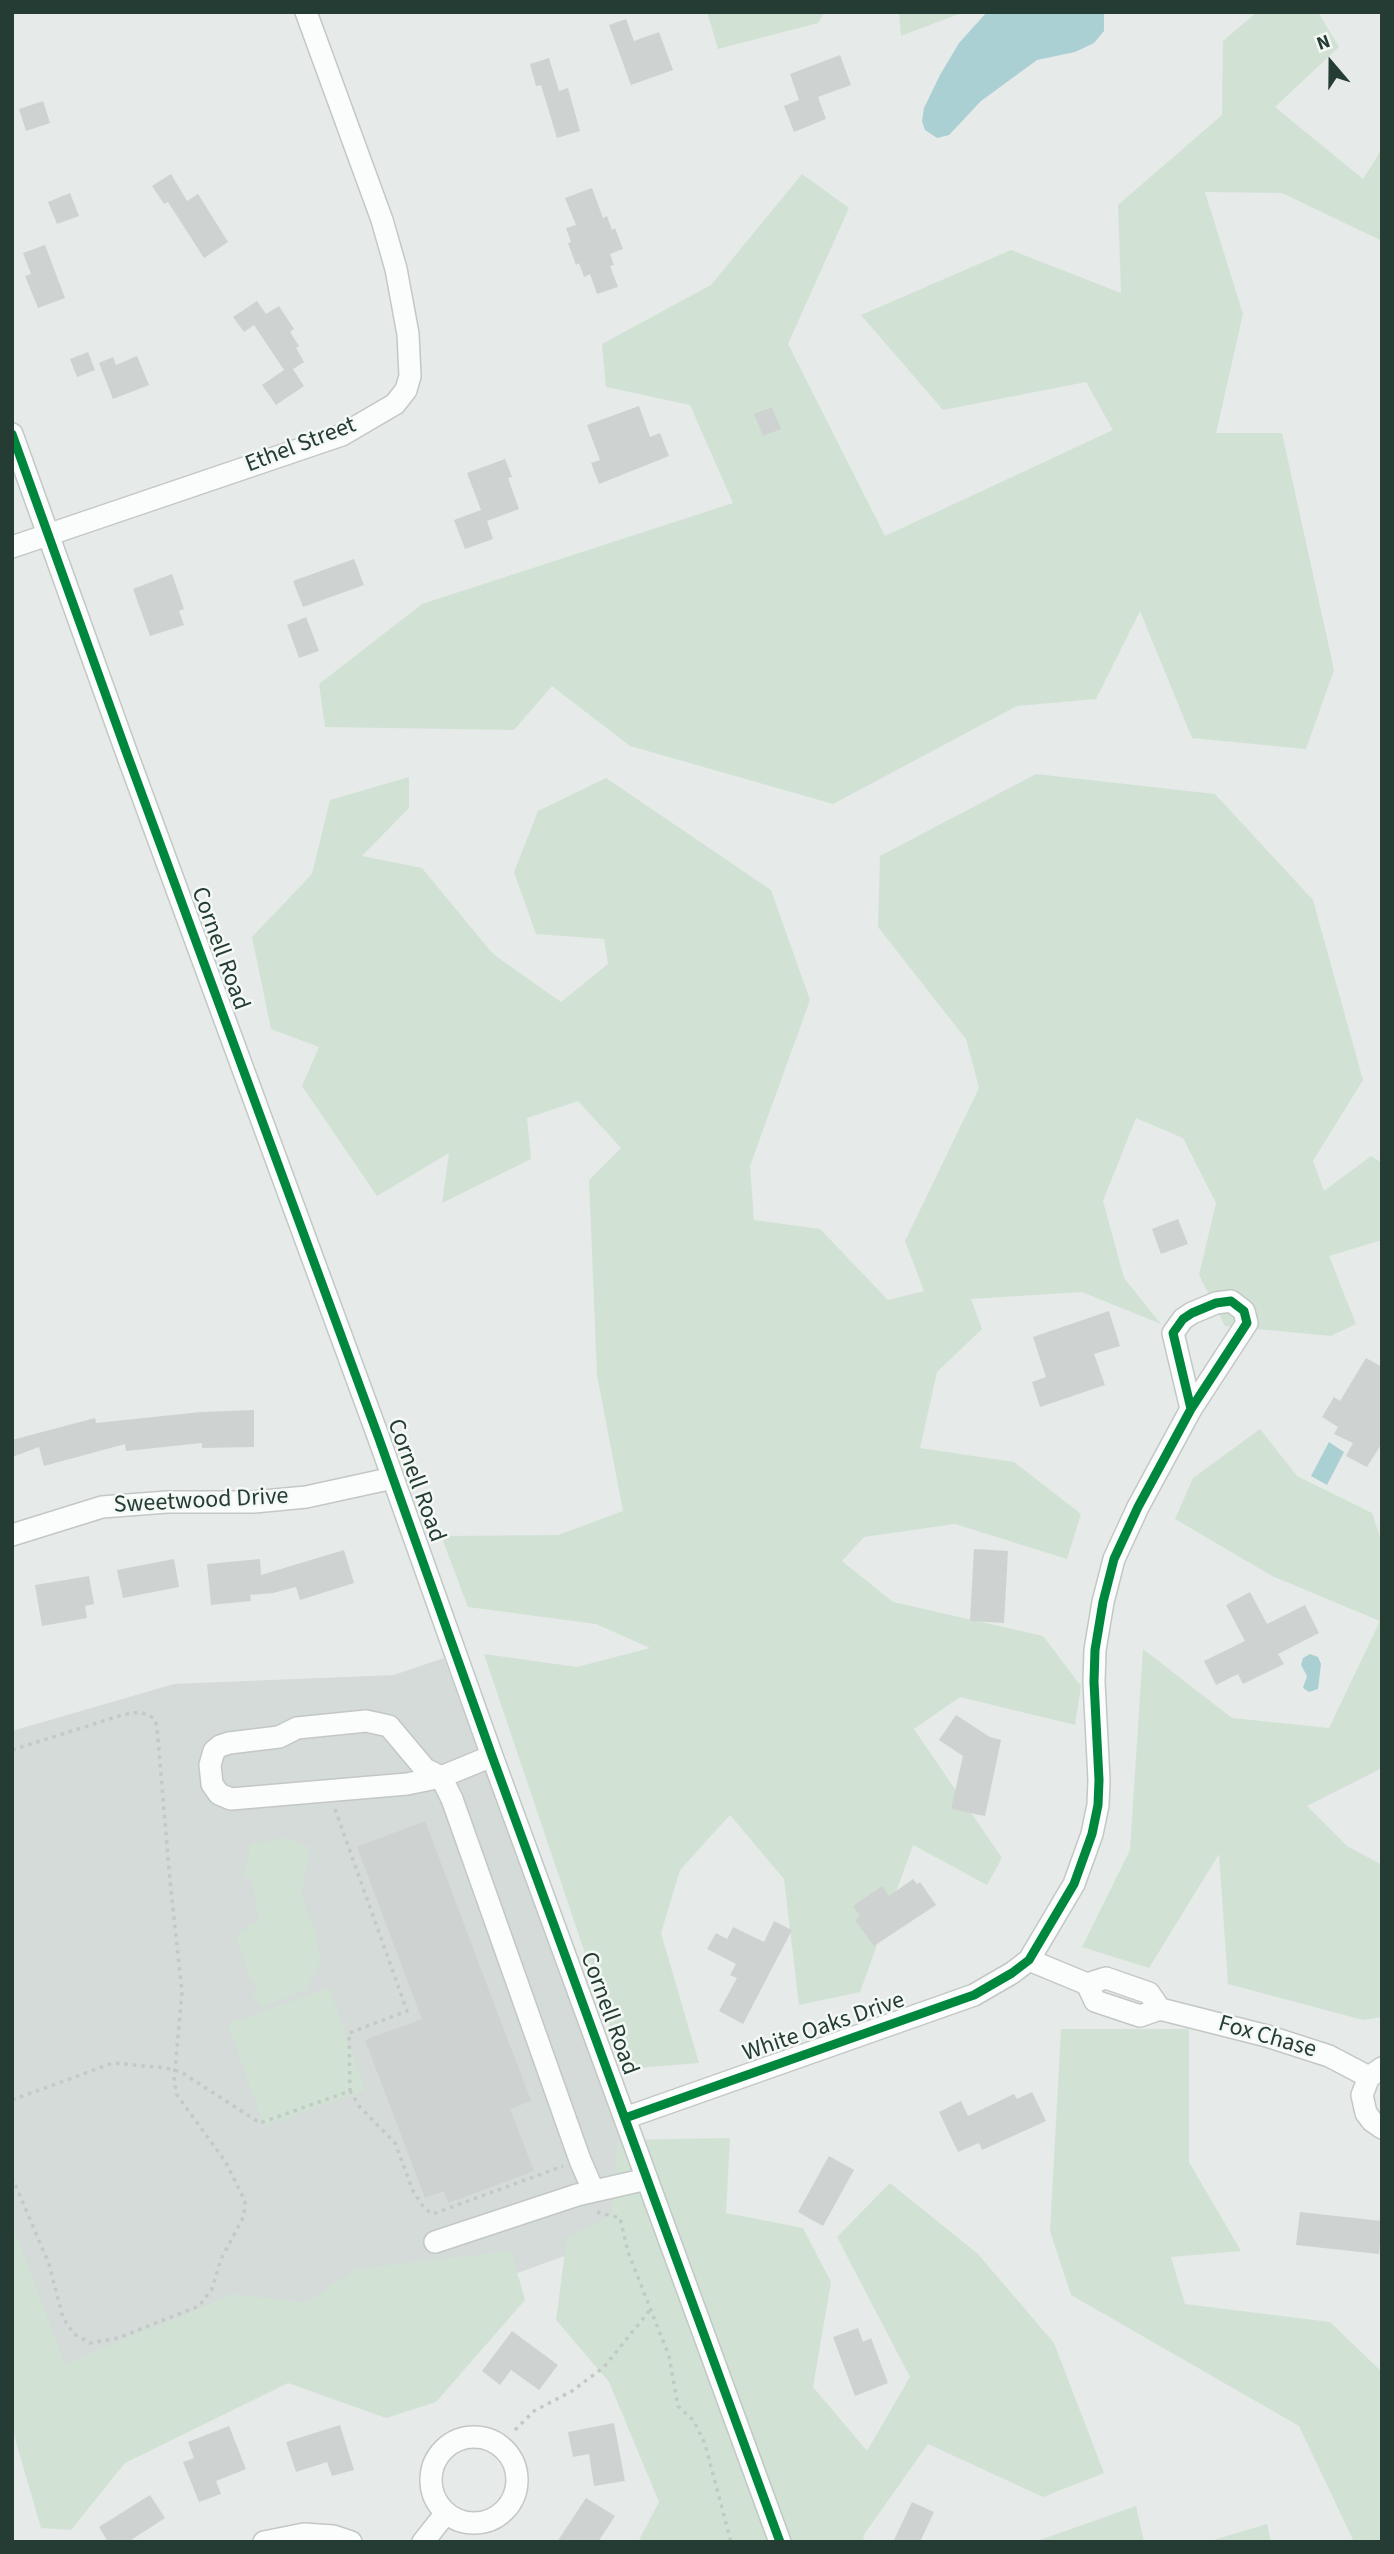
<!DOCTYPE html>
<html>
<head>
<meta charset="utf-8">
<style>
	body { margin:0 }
	#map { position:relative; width:1394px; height:2554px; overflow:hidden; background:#e6eae8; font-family:"Source Sans 3",sans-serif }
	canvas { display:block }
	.frame { position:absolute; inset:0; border:14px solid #253c34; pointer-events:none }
	.north { position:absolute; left:1296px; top:28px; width:70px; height:70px; -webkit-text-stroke:5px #f4f9f6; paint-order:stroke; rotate:340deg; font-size:19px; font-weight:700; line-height:28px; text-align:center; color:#253c34 }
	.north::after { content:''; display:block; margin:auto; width:24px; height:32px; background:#253c34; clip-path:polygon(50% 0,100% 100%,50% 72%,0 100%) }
</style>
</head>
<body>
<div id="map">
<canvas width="1394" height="2554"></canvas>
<div class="frame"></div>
<div class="north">N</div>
</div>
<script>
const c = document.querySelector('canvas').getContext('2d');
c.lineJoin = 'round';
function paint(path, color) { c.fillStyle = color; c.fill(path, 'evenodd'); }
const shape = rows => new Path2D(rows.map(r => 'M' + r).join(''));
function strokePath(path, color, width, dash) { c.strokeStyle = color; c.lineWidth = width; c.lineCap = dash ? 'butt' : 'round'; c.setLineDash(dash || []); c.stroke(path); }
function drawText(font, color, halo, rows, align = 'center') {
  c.font = font + ' "Source Sans 3",sans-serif'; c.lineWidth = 5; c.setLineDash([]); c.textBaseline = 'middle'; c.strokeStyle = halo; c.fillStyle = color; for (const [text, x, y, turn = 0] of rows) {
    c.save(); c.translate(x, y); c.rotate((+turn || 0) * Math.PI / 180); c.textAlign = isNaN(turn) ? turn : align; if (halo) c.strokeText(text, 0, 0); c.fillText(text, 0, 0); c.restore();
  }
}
paint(shape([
	[444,1658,652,2224,76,2434,12,2260,12,1731,174,1684,394,1675]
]), '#d4dbd8');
paint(shape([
	[707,12,825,12,818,23,718,49],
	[899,12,964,12,901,36],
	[1257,12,1318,12,1339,47,1275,107,1363,179,1382,149,1380,240,1282,193,1205,192,1243,314,1216,433,1282,433,1334,670,1306,749,1192,738,1140,611,1096,699,1017,706,833,804,630,746,552,686,514,730,325,727,319,684,422,604,733,503,690,405,606,387,602,344,711,285,802,174,849,208,788,344,885,536,1113,430,1086,382,943,410,861,315,1011,250,1121,293,1118,205,1222,115,1223,41],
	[1036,774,1215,794,1313,900,1363,1080,1313,1161,1324,1191,1371,1156,1382,1163,1382,1240,1329,1256,1356,1324,1331,1336,1225,1326,1199,1275,1216,1203,1183,1138,1136,1118,1103,1201,1124,1278,1161,1324,1082,1292,971,1299,982,1329,937,1372,920,1448,1014,1462,1081,1514,1067,1559,955,1524,864,1537,842,1561,893,1602,1043,1636,1081,1686,1075,1725,960,1697,914,1729,1002,1858,987,1885,913,1845,860,1992,799,2005,784,1879,730,1815,680,1870,661,1933,699,2063,624,2069,484,1654,577,1667,650,1648,596,1624,468,1607,441,1536,558,1535,623,1511,597,1375,589,1180,621,1148,578,1101,527,1118,531,1159,442,1203,449,1153,377,1196,302,1086,319,1047,271,1029,252,937,312,874,330,800,409,777,409,808,362,856,422,868,493,954,561,1002,608,964,604,939,536,934,514,872,538,811,606,778,771,890,810,1000,750,1166,754,1220,820,1229,888,1300,924,1291,905,1241,979,1088,966,1039,878,927,880,856],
	[1260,1429,1297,1476,1372,1513,1382,1543,1382,1768,1307,1806,1347,1846,1382,1865,1382,2017,1363,2020,1228,1984,1219,1854,1149,1968,1082,1947,1130,1850,1143,1649,1232,1718,1329,1728,1380,1621,1272,1576,1175,1519,1193,1478],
	[286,1838,310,1847,301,1895,316,1933,320,1962,306,1989,263,2007,252,1993,257,1985,251,1979,237,1940,239,1933,259,1921,252,1879,244,1876,251,1844],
	[329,1988,365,2090,264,2126,228,2024],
	[1061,2029,1189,2029,1189,2162,1241,2251,1171,2257,1185,2304,1330,2322,1382,2372,1382,2542,1354,2542,1299,2426,1071,2295,1050,2231],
	[730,2138,726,2213,803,2228,831,2282,813,2387,867,2451,910,2377,837,2237,890,2183,978,2254,1054,2343,1104,2473,1043,2497,928,2444,863,2536,865,2542,638,2542,659,2502,609,2382,556,2320,567,2237,611,2216,618,2140],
	[12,2224,65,2364,235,2294,306,2303,356,2269,511,2251,525,2300,436,2402,386,2418,288,2383,125,2463,71,2530,41,2528,12,2428],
	[1136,2506,1144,2542,1034,2542],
	[1267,2524,1271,2542,1207,2542]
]), '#d1e2d5');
paint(shape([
	[1104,12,1104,31,1094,43,1075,52,1037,60,981,101,949,135,937,138,925,130,922,121,924,108,940,75,959,43,987,12],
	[1329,1442,1344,1452,1327,1485,1311,1476],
	[1310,1654,1318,1657,1321,1664,1318,1689,1309,1692,1303,1688,1307,1676,1301,1665,1303,1658]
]), '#abd0d4');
paint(shape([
	[626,19,634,41,659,32,673,70,631,85,609,25],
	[840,55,851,85,818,97,826,119,794,132,784,106,799,100,790,74],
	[549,58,559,91,568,88,580,131,557,138,541,85,536,86,530,64],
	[43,101,50,123,26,131,19,109],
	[171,174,187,201,198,194,228,242,204,258,168,202,164,204,152,186],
	[592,188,603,218,607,216,612,230,615,228,623,249,610,254,614,265,610,266,618,287,597,294,590,274,584,277,579,263,576,265,568,243,571,242,566,228,576,225,565,198],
	[70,193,79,216,57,224,48,202],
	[45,245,65,298,38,308,25,276,31,274,23,253],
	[257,301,266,314,279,306,294,329,290,332,299,346,296,348,304,362,293,369,304,386,276,405,262,385,284,370,254,325,244,332,233,317],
	[88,352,95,370,77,377,70,359],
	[137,356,149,385,113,399,99,363,113,357,116,365],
	[639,406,650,437,660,433,669,456,599,484,591,463,600,460,587,425],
	[772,407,781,429,763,436,754,414],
	[505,459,512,477,508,478,519,509,487,521,493,539,465,549,454,520,481,510,467,473],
	[354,559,364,585,303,607,293,581],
	[172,574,184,609,179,611,184,625,150,636,133,589],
	[306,617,319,651,299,658,287,625],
	[1178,1219,1188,1244,1161,1254,1152,1229],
	[1109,1311,1120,1346,1094,1354,1105,1385,1040,1407,1032,1382,1046,1377,1033,1337],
	[1366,1358,1382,1367,1382,1443,1367,1467,1346,1456,1353,1443,1334,1434,1338,1427,1322,1417,1334,1397,1340,1401],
	[254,1410,254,1447,202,1448,202,1443,126,1451,125,1444,44,1466,39,1447,12,1457,12,1440,95,1418,96,1423,201,1412],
	[974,1549,1008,1551,1004,1623,970,1621],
	[344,1550,354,1583,300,1600,296,1587,273,1593,250,1595,251,1601,211,1605,207,1564,260,1559,261,1575],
	[174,1559,179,1587,123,1598,117,1570],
	[89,1576,94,1604,85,1606,87,1618,42,1626,35,1585],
	[1250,1592,1267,1624,1305,1605,1319,1633,1278,1654,1284,1664,1243,1684,1238,1674,1216,1685,1204,1661,1245,1641,1226,1605],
	[956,1715,990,1737,1001,1740,985,1816,951,1809,963,1756,939,1740],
	[425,1821,531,2101,510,2109,534,2171,448,2203,444,2191,425,2198,365,2040,422,2019,357,1847],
	[913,1879,917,1884,920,1882,936,1905,874,1946,855,1920,860,1916,853,1906,882,1886,889,1896],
	[774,1921,792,1930,743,2024,719,2011,737,1978,730,1975,736,1964,707,1949,716,1933,727,1939,733,1927,764,1942],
	[1032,2092,1046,2121,982,2150,979,2143,958,2152,939,2112,961,2101,968,2116,1014,2094,1017,2099],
	[829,2156,854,2170,823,2226,798,2212],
	[1300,2212,1382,2221,1379,2254,1296,2245],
	[858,2328,863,2342,871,2338,888,2383,855,2396,833,2337],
	[512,2331,558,2365,539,2390,511,2370,500,2385,482,2371],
	[614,2423,625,2481,594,2486,589,2454,573,2457,568,2432],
	[340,2425,354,2470,332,2476,327,2462,296,2472,286,2442],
	[229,2426,246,2469,216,2481,221,2494,199,2502,183,2462,194,2458,188,2442],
	[150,2495,165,2518,128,2542,108,2542,99,2527],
	[586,2498,615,2516,598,2542,557,2542],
	[912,2502,934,2512,920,2542,893,2542]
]), '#ced3d1');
const minor = shape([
	[12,434,127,754,378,1436,492,1756,780,2542],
	[12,547,342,435,395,404,406,390,410,376,408,334,396,269,382,220,306,12],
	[12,1535,102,1507,167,1502,254,1502,306,1497,393,1478],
	[492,1756,441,1777,407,1784,231,1799,219,1794,212,1784,210,1765,214,1751,220,1746,229,1743,279,1737,297,1728,366,1721,389,1726,425,1769,441,1777,452,1799,580,2160,593,2190],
	[1029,1960,1087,1984,1095,2001,1140,2016,1160,2009,1267,2036,1329,2056,1369,2077],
	[1087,1984,1106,1978,1149,1993,1160,2009],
	[1382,2068,1369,2077,1362,2095,1366,2113,1372,2121,1382,2128],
	[625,2118,974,1995,1012,1973,1029,1960,1074,1884,1092,1834,1098,1805,1099,1780,1094,1682,1095,1650,1103,1602,1114,1559,1138,1507,1191,1409,1247,1323,1244,1311,1231,1301,1216,1303,1192,1313,1183,1319,1173,1333,1191,1409],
	[435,2242,577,2195,647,2179],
	'431 2480a43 43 0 1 1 86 0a43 43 0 1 1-86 0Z',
	[264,2542,304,2534,333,2536,351,2542],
	[423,2542,446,2513]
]);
strokePath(minor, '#c3c7c5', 24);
strokePath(shape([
	[12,1750,122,1715,140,1712,154,1718,157,1727,170,1881,182,1992,174,2081,177,2095,225,2161,245,2201,244,2216,221,2259,212,2289,199,2306,118,2338,90,2343,74,2334,63,2318,49,2264,12,2177],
	[335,1809,407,2011,349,2033,350,2091],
	[12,2100,113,2063,166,2068,181,2072,260,2123,350,2091,359,2106,395,2143,413,2191,425,2209,433,2214,563,2166],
	[597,2212,620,2218,628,2252,669,2356,678,2406,694,2421,705,2444,731,2542],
	[515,2430,534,2411,572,2391,604,2367,650,2310]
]), '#c2cac6', 3.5, [3.5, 5]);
strokePath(minor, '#fbfcfc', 21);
strokePath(shape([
	[12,434,127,754,378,1436,492,1756,780,2542],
	[625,2118,974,1995,1012,1973,1029,1960,1074,1884,1092,1834,1098,1805,1099,1780,1094,1682,1095,1650,1103,1602,1114,1559,1138,1507,1191,1409,1247,1323,1244,1311,1231,1301,1216,1303,1192,1313,1183,1319,1173,1333,1191,1409]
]), '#00873e', 9);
drawText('24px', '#253c34', '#f4f9f6', [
	["Ethel Street",301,446,-21],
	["Cornell Road",219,949,70],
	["Cornell Road",415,1481,70],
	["Sweetwood Drive",201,1502,-3],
	["Cornell Road",608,2014,70],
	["White Oaks Drive",824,2028,-19],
	["Fox Chase",1267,2038,16]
]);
</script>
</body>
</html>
